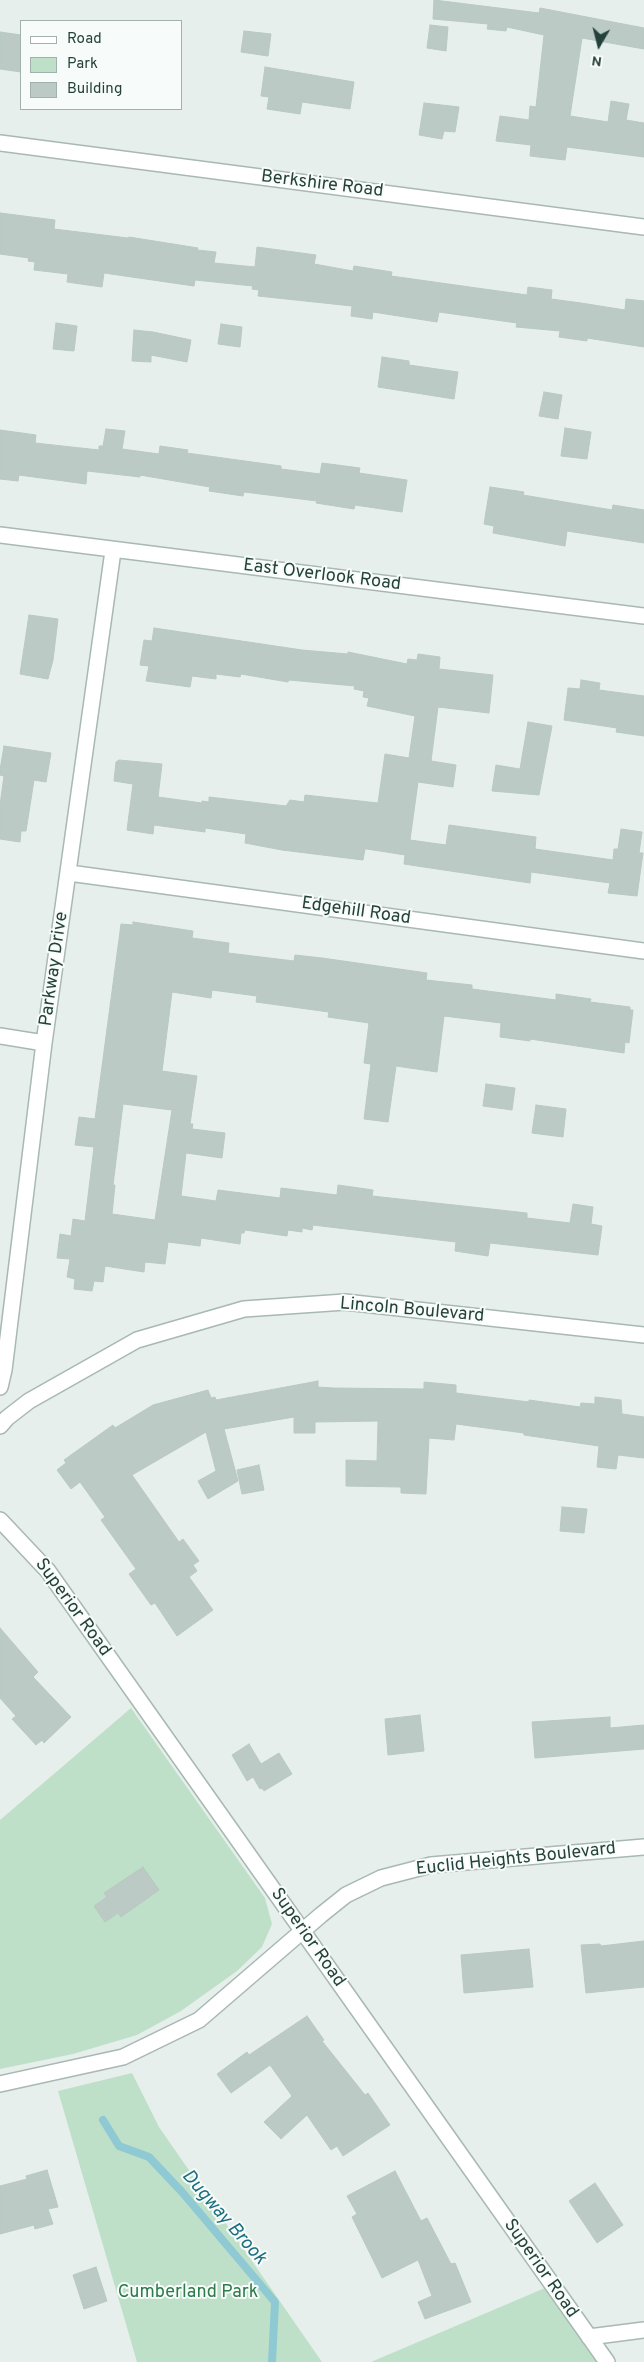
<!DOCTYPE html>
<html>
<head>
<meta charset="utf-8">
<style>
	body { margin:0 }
	#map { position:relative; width:644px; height:2362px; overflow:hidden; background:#e6efeb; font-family:Overpass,sans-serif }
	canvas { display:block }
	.legend { position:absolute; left:20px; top:20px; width:162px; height:90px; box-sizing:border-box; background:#f7fbf9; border:1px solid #a3b1ad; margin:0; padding:6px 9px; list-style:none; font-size:15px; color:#24423a }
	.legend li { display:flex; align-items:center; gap:10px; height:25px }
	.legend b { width:25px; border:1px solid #a3b1ad }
	.north { position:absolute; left:574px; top:20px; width:50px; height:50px; -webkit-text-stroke:4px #f7fbf9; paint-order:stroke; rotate:188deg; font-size:14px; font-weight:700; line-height:20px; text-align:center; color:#24423a }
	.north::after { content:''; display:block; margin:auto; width:18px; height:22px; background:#24423a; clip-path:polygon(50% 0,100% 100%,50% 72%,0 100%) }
</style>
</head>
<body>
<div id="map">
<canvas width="644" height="2362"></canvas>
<ul class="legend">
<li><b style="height:6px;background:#fff"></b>Road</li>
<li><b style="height:14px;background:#bfe0c8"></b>Park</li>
<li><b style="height:14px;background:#bbcac4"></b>Building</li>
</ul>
<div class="north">N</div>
</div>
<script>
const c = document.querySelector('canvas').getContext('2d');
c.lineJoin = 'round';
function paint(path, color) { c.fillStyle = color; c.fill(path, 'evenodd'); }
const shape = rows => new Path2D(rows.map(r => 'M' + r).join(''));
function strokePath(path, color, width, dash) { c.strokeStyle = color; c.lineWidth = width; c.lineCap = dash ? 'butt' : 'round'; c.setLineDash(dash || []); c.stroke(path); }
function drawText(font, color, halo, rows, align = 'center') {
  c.font = font + ' Overpass,sans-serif'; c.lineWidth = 4; c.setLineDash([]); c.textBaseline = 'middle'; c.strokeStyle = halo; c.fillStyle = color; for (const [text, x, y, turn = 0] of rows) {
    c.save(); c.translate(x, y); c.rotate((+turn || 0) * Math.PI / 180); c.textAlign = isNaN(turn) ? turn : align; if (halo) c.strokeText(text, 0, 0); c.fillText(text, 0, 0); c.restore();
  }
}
paint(shape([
	[131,1708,265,1898,272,1924,262,1947,237,1971,181,2011,137,2035,73,2054,0,2069,0,1820],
	[132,2073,159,2127,322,2362,137,2362,58,2091],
	[552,2285,607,2362,371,2362]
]), '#bfe0c8');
strokePath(shape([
	[103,2120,119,2146,149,2157,182,2192,275,2302,272,2362]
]), '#8ec9d4', 8);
const building = shape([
	[434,0,539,13,540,8,644,28,644,49,582,38,570,116,608,122,611,101,629,104,626,120,644,123,644,157,567,147,565,160,530,156,531,145,496,141,500,116,529,120,530,106,536,107,544,35,507,27,506,31,487,29,488,24,433,19,434,0],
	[430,25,448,27,446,51,427,48,430,25],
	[244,31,271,34,268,56,241,52,244,31],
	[0,32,21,35,21,72,0,69,0,32],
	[265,67,354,82,350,109,302,102,300,114,267,109,269,97,261,96,265,67],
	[424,103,459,107,455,132,444,131,442,139,419,135,424,103],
	[0,213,55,220,54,229,128,238,129,237,198,248,197,250,216,252,214,263,255,267,257,247,316,255,314,264,353,271,354,266,392,272,391,276,527,295,528,287,552,290,551,299,581,303,625,310,626,299,644,301,644,347,587,338,587,341,559,337,560,331,516,327,517,323,439,312,437,322,373,312,372,319,351,316,352,306,258,296,259,290,252,289,253,286,195,280,194,286,104,273,102,287,67,282,68,274,34,270,35,262,28,261,29,258,0,254,0,213],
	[56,323,77,326,74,351,53,349,56,323],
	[221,324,242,327,240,347,218,344,221,324],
	[134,330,153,332,191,340,187,362,151,355,151,362,132,361,134,330],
	[382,357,409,361,409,365,458,372,454,399,378,387,382,357],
	[544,392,562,395,558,419,539,416,544,392],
	[565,428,591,432,587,459,561,456,565,428],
	[106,429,125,431,122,449,159,454,160,446,188,450,187,453,281,466,281,469,320,474,322,463,360,468,359,473,407,480,402,512,355,505,354,509,316,503,317,501,244,492,243,496,209,491,210,487,140,475,140,477,87,471,86,484,19,475,18,481,0,479,0,430,36,435,35,443,99,450,99,446,103,446,106,429],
	[490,487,524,492,523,495,612,510,613,505,644,510,644,543,567,531,565,546,493,533,494,526,484,524,490,487],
	[29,615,58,619,53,660,48,679,20,674,29,615],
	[154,628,302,650,348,654,348,652,407,664,408,659,417,660,418,654,440,657,439,669,493,675,489,713,438,707,431,761,456,765,453,787,418,782,410,840,446,845,449,825,536,837,535,849,613,860,614,849,618,849,621,829,642,832,639,853,643,853,637,896,608,893,610,883,531,872,530,883,404,864,405,855,367,849,365,849,363,860,282,850,245,843,246,834,205,828,205,832,154,825,153,834,127,830,133,784,114,781,116,762,119,760,162,764,158,797,202,803,202,801,209,802,209,797,286,806,290,800,304,802,305,795,378,803,385,754,409,758,415,716,367,706,369,698,363,697,364,691,354,689,355,686,289,680,288,682,241,674,240,677,216,674,216,679,192,676,190,687,146,681,149,666,140,665,144,640,152,641,154,628],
	[581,680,600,683,599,690,644,696,644,736,616,732,617,728,564,720,568,688,580,689,581,680],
	[528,722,552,726,539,795,492,791,496,765,520,769,528,722],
	[4,746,51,753,46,782,34,780,26,831,21,831,20,842,0,839,0,805,4,776,0,775,0,770,4,746],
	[133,922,193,931,192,938,229,943,228,953,294,961,295,955,322,958,427,973,426,980,472,985,472,989,556,1000,556,994,591,999,590,1002,630,1007,630,1010,633,1010,629,1043,625,1042,624,1053,530,1039,530,1041,500,1037,501,1023,444,1016,437,1072,396,1066,388,1122,364,1119,371,1064,364,1063,369,1023,328,1017,329,1012,256,1002,257,996,212,990,211,998,172,992,162,1071,197,1076,190,1124,193,1124,192,1129,225,1133,222,1158,186,1153,181,1196,216,1201,218,1190,280,1198,281,1188,337,1195,338,1185,373,1190,372,1196,527,1213,527,1218,570,1223,573,1204,593,1207,591,1224,602,1226,598,1255,490,1243,488,1256,455,1251,456,1242,313,1225,312,1230,302,1228,302,1232,288,1230,287,1236,245,1230,244,1233,241,1233,240,1244,201,1238,200,1246,168,1242,165,1264,145,1262,144,1272,105,1266,103,1282,94,1281,92,1291,74,1289,75,1279,67,1277,70,1259,57,1258,60,1234,71,1236,73,1219,85,1221,94,1147,75,1145,79,1117,95,1119,121,924,133,925,133,922],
	[123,1104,172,1110,155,1220,112,1214,115,1185,113,1185,123,1104],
	[486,1084,515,1088,512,1110,483,1106,486,1084],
	[536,1105,566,1109,563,1137,532,1133,536,1105],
	[318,1381,318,1387,333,1388,424,1389,424,1382,456,1385,456,1393,529,1402,529,1400,580,1407,581,1403,595,1404,595,1397,621,1400,622,1414,644,1417,644,1458,618,1455,616,1469,597,1467,599,1446,524,1435,524,1433,456,1424,454,1440,429,1438,426,1494,401,1493,401,1487,346,1486,346,1460,377,1461,378,1421,315,1422,315,1433,294,1433,294,1417,224,1429,238,1481,208,1499,198,1481,216,1471,206,1432,132,1475,179,1542,183,1539,199,1561,193,1565,197,1571,189,1577,213,1610,177,1636,155,1603,151,1605,129,1574,136,1569,101,1520,105,1517,80,1482,71,1489,57,1470,66,1463,64,1460,113,1425,115,1428,153,1405,208,1390,211,1398,215,1397,216,1400,318,1381],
	[259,1465,264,1490,242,1494,237,1470,259,1465],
	[562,1507,587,1509,584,1533,560,1531,562,1507],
	[0,1628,38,1672,33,1677,71,1717,44,1743,42,1740,36,1745,12,1719,16,1716,0,1698,0,1628],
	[420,1715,424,1751,388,1755,385,1719,420,1715],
	[610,1717,610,1728,644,1725,644,1749,535,1758,532,1722,610,1717],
	[249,1744,261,1764,279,1753,292,1774,264,1791,262,1788,260,1789,253,1777,247,1781,232,1755,249,1744],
	[143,1867,159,1890,121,1917,118,1913,105,1922,94,1906,107,1897,104,1893,143,1867],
	[644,1941,644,1987,586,1993,581,1945,600,1944,601,1946,644,1941],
	[529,1949,533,1987,464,1993,461,1955,529,1949],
	[307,2016,324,2040,322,2041,365,2095,368,2093,390,2125,343,2156,337,2146,331,2150,307,2115,281,2139,264,2122,292,2096,270,2065,231,2093,217,2074,247,2052,249,2055,307,2016],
	[47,2170,58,2207,48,2209,53,2224,35,2229,34,2225,0,2234,0,2186,27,2179,26,2176,47,2170],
	[395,2171,421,2221,427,2218,451,2264,455,2263,471,2302,425,2319,418,2302,432,2296,418,2260,382,2278,352,2217,357,2214,347,2196,395,2171],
	[595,2183,623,2225,597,2243,569,2201,595,2183],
	[96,2267,107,2301,84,2309,73,2275,96,2267]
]);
paint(building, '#bbcac4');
strokePath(building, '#b8c9c2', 1);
const minor = shape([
	[0,143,644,227],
	[0,535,644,616],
	[69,873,644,951],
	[0,1036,44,1043],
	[0,1387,4,1370,44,1043,113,551],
	[0,1426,7,1418,29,1401,137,1340,244,1309,345,1302,644,1335],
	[0,1520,48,1571,607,2362],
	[0,2084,123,2057,199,2020,321,1915,346,1895,381,1878,431,1865,644,1847],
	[589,2337,644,2330]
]);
strokePath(minor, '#a8b8b2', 18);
strokePath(minor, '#fff', 15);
drawText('18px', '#24423a', '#f7fbf9', [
	["Berkshire Road",322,185,7],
	["East Overlook Road",322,576,7],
	["Edgehill Road",356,912,8],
	["Parkway Drive",55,969,-82],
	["Lincoln Boulevard",412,1311,5],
	["Superior Road",72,1608,54],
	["Euclid Heights Boulevard",516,1860,-6],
	["Superior Road",307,1938,55],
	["Superior Road",540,2269,55]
]);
drawText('18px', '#2d7a4b', '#f7fbf9', [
	["Cumberland Park",188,2293]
]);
drawText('italic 19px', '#1c6f80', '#f7fbf9', [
	["Dugway Brook",223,2218,49]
]);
</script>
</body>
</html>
